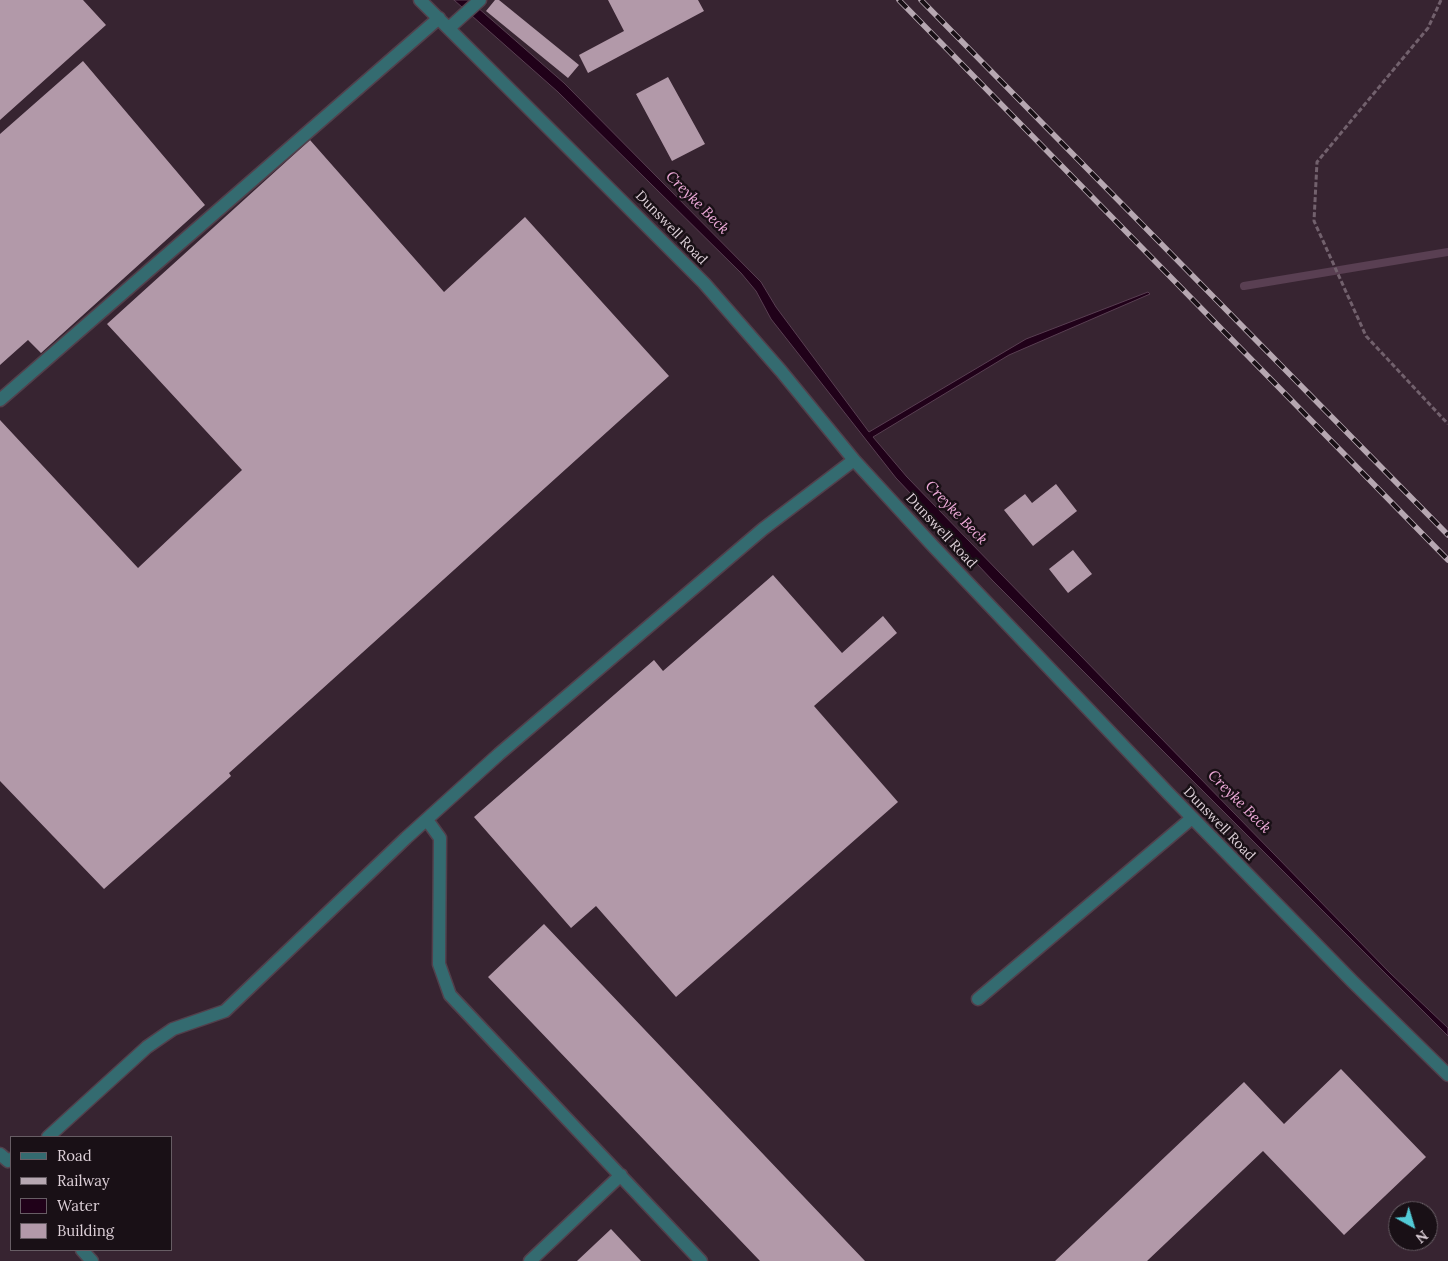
<!DOCTYPE html>
<html>
<head>
<meta charset="utf-8">
<style>
	body { margin:0 }
	#map { position:relative; width:1448px; height:1261px; overflow:hidden; background:#372431; font-family:Lora,serif }
	canvas { display:block }
	.legend { position:absolute; left:10px; top:1136px; width:162px; height:115px; box-sizing:border-box; background:#191016; border:1px solid #675d64; margin:0; padding:6px 9px; list-style:none; font-size:15px; color:#ddd0d8 }
	.legend li { display:flex; align-items:center; gap:10px; height:25px }
	.legend b { width:25px; border:1px solid #675d64 }
	.north { position:absolute; left:1388px; top:1201px; width:50px; height:50px; box-sizing:border-box; background:#191016; border:1px solid #675d64; border-radius:50%; rotate:141deg; font-size:14px; font-weight:700; line-height:20px; text-align:center; color:#ddd0d8 }
	.north::after { content:''; display:block; margin:auto; width:18px; height:22px; background:#52cbd7; clip-path:polygon(50% 0,100% 100%,50% 72%,0 100%) }
</style>
</head>
<body>
<div id="map">
<canvas width="1448" height="1261"></canvas>
<ul class="legend">
<li><b style="height:6px;background:#346b70"></b>Road</li>
<li><b style="height:6px;background:#b6a7b1"></b>Railway</li>
<li><b style="height:14px;background:#200119"></b>Water</li>
<li><b style="height:14px;background:#b299a9"></b>Building</li>
</ul>
<div class="north">N</div>
</div>
<script>
const c = document.querySelector('canvas').getContext('2d');
c.lineJoin = 'round';
function paint(path, color) { c.fillStyle = color; c.fill(path, 'evenodd'); }
const shape = rows => new Path2D(rows.map(r => 'M' + r).join(''));
function strokePath(path, color, width, dash) { c.strokeStyle = color; c.lineWidth = width; c.lineCap = dash ? 'butt' : 'round'; c.setLineDash(dash || []); c.stroke(path); }
function drawText(font, color, halo, rows, align = 'center') {
  c.font = font + ' Lora,serif'; c.lineWidth = 5; c.setLineDash([]); c.textBaseline = 'middle'; c.strokeStyle = halo; c.fillStyle = color; for (const [text, x, y, turn = 0] of rows) {
    c.save(); c.translate(x, y); c.rotate((+turn || 0) * Math.PI / 180); c.textAlign = isNaN(turn) ? turn : align; if (halo) c.strokeText(text, 0, 0); c.fillText(text, 0, 0); c.restore();
  }
}
const water = shape([
	[454,0,469,0,564,83,761,282,776,307,869,432,1026,339,1148,292,1150,294,1009,355,873,437,907,477,1001,574,1390,973,1448,1028,1448,1036,993,581,896,478,771,319,756,291,741,273,558,92,454,0]
]);
paint(water, '#200119');
strokePath(water, '#593f52', 1);
strokePath(shape([
	[1244,286,1448,252]
]), '#593f52', 8);
paint(shape([
	[0,0,83,0,106,25,0,120],
	[495,0,499,0,579,65,568,78,486,11],
	[608,0,698,0,704,11,588,73,579,55,624,31],
	[83,61,205,205,41,353,28,340,0,365,0,134],
	[668,77,705,144,672,161,636,94],
	[310,140,444,292,525,217,669,376,229,773,231,776,104,889,0,781,0,420,138,568,242,470,107,324],
	[1056,484,1077,511,1033,546,1004,510,1025,494,1032,503],
	[1073,550,1092,574,1068,593,1049,569],
	[773,575,842,653,883,616,897,633,814,706,898,802,676,997,596,906,571,928,474,817,654,660,663,671],
	[544,924,865,1261,760,1261,488,977],
	[1341,1069,1426,1157,1344,1235,1263,1151,1147,1261,1055,1261,1244,1082,1284,1124],
	[611,1229,641,1261,577,1261]
]), '#b299a9');
const minor = shape([
	[420,0,704,283,781,371,854,460,934,547,1169,794,1352,981,1448,1075],
	[449,28,480,0],
	[0,400,439,18],
	[427,820,440,838,439,964,450,995,701,1261],
	[978,999,1192,818],
	[48,1137,147,1047,173,1029,225,1011,406,838,499,754,763,529,854,460],
	[0,1154,8,1161,11,1159],
	[82,1250,92,1261],
	[530,1261,621,1175]
]);
strokePath(minor, '#52404c', 15);
strokePath(shape([
	[1441,0,1428,28,1317,162,1314,221,1366,336,1448,424]
]), '#72616d', 3, [5, 2.5]);
strokePath(minor, '#346b70', 12);
const rail = shape([
	[899,0,1448,560],
	[921,0,1448,535]
]);
strokePath(rail, '#b6a7b1', 5.5);
strokePath(rail, '#191016', 4, [11]);
drawText('14px', '#ddd0d8', '#191016', [
	["Dunswell Road",671,228,46],
	["Dunswell Road",941,531,47],
	["Dunswell Road",1219,824,46]
]);
drawText('italic 15px', '#eeaad9', '#191016', [
	["Creyke Beck",697,203,45],
	["Creyke Beck",956,513,46],
	["Creyke Beck",1239,802,45]
]);
</script>
</body>
</html>
